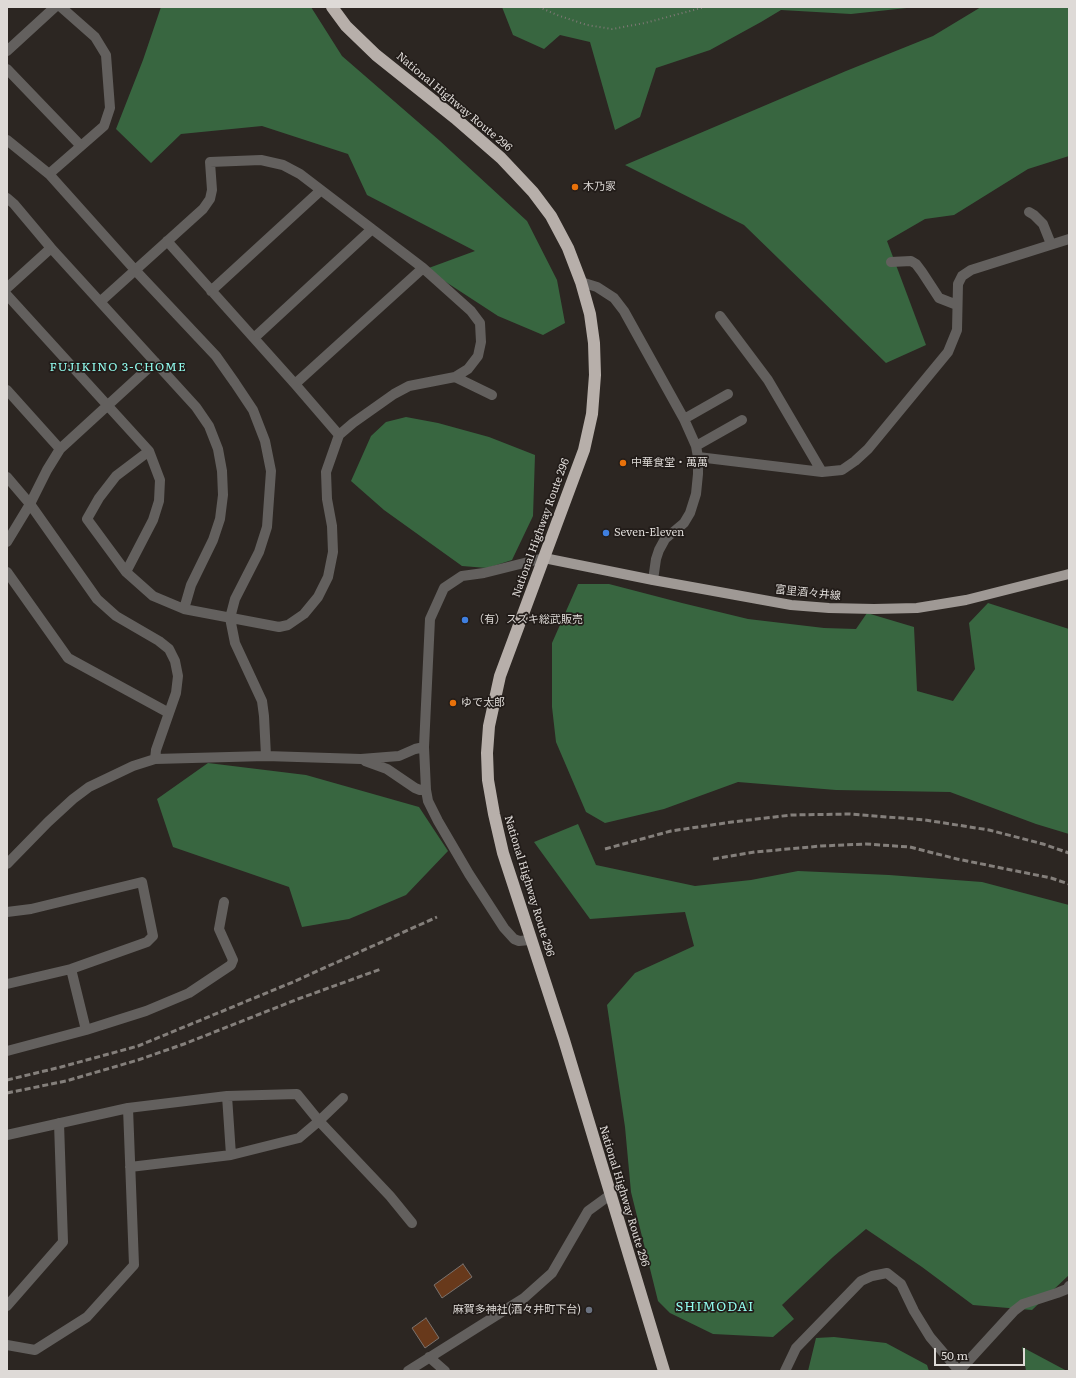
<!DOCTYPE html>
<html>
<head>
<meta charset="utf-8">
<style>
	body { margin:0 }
	#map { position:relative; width:1076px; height:1378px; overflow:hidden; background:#2c2622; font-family:Literata,serif }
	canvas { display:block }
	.frame { position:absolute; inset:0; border:8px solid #dedad7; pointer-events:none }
	.scale { position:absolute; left:934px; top:1348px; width:91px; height:18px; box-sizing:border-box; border:2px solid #dedad7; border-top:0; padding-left:5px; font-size:12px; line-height:14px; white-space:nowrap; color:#dedad7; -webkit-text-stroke:3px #221c19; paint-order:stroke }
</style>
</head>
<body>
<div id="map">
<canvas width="1076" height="1378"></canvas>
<div class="frame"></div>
<div class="scale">50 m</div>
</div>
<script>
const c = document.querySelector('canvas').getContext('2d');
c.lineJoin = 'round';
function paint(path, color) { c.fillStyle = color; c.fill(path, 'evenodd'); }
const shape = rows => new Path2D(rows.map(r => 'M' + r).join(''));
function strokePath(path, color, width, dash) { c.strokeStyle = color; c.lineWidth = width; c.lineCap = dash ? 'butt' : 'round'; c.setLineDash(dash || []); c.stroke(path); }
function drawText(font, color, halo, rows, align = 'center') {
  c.font = font + ' Literata,"Noto Sans JP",serif'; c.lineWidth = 3.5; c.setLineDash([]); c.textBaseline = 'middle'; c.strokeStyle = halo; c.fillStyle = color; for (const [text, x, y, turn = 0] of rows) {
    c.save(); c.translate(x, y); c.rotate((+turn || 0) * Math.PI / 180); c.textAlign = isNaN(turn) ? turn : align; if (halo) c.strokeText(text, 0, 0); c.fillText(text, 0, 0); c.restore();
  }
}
paint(shape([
	[161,7,311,7,342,56,440,141,527,221,557,280,565,323,543,335,498,316,426,269,475,251,367,195,348,154,262,126,181,134,151,163,116,129,143,60],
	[502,7,916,7,851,14,781,10,761,22,710,50,656,68,640,117,615,130,590,42,560,35,544,49,513,35],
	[981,7,1069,7,1069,156,1028,169,954,215,925,219,887,241,926,345,886,363,744,225,625,165,846,71,933,36],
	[406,417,438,423,489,437,535,455,533,516,512,560,487,568,462,566,384,510,351,481,371,436,386,422],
	[578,584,609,584,682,603,748,619,824,628,856,629,867,613,914,627,917,691,953,701,975,669,969,623,988,603,1069,629,1069,834,1036,824,950,792,836,790,738,782,664,809,605,823,586,812,556,742,552,707,552,643],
	[208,763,306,775,419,807,448,851,406,895,349,919,302,927,289,887,173,847,157,799],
	[578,824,596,865,695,886,751,880,798,871,889,875,982,882,1069,905,1069,1275,1032,1310,973,1305,922,1267,866,1229,833,1257,782,1305,794,1319,773,1337,713,1334,670,1313,658,1301,631,1192,625,1127,607,1005,635,973,694,946,685,912,590,919,534,842],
	[834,1337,886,1343,927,1365,929,1371,808,1371,816,1338],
	[1022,1347,1067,1371,1026,1371]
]), '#386640');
const building = shape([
	[463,1264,472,1277,442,1298,434,1285,463,1264],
	[426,1318,439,1338,425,1348,412,1328,426,1318]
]);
paint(building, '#68391b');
strokePath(building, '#7a726e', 1);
strokePath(shape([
	[539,7,557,15,587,25,612,29,645,23,705,7]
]), '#7e7975', 2, [1, 3]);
strokePath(shape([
	[7,51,55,7],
	[7,69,81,146],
	[7,140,49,174,135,270,216,356,235,383,253,410,265,441,271,471,267,527,259,552,235,599,230,618,235,643,262,701,264,716,266,756],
	[49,174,104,126,110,108,106,55,95,37,61,7],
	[7,198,14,204,51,248,196,407,209,426,218,449,222,471,223,495,220,519,213,540,191,585,184,609],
	[1029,212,1034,215,1043,224,1051,244],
	[167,241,295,384,339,435],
	[891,262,911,261,916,264,922,272,939,298,957,305],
	[581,282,597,287,614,298,624,311,684,419,696,446,698,457,698,474,696,494,690,513,684,523,665,539,659,550,656,559,653,580],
	[7,288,51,248],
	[211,291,320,191],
	[7,295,149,451,160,480,159,501,153,520,126,572],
	[101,301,203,209,210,199,212,190,210,162,261,160,283,165,300,174,423,268,471,311,480,323,481,342,478,356,468,369,455,377,409,386,394,394,353,423,339,435,326,472,327,499,332,526,333,552,328,577,318,597,304,614,288,625,279,627,184,609,153,596,126,572,87,519,99,498,116,476,149,451],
	[720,316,768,380,822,472],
	[254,338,372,229],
	[455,377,492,395],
	[295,384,423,268],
	[7,390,60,449],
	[684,419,728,394],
	[696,446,742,420],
	[698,457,822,472,842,470,855,461,868,449,948,352,957,330,958,284,962,276,971,270,1069,239],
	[7,477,30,504,97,599,116,616,159,641,169,649,175,661,178,676,176,693,156,750,155,759],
	[7,542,30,504,47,470,60,449,155,362],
	[7,572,68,658,169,713],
	[365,761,387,769,415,788,420,790,426,790],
	[7,864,48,822,73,799,89,787,133,766,155,759,266,756,361,759,399,756,415,749,424,747],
	[7,912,31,909,142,882,153,936,147,942,71,969,7,984],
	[530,940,519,941,514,939,504,928,469,874,438,821,428,801,426,790,424,747,430,619,444,588,462,576,484,573,544,558],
	[71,969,86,1030],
	[7,1051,86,1030,146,1011,189,993,231,965,233,960,219,929,224,902],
	[227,1096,231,1155],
	[7,1135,128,1108,227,1096,297,1094,319,1121,390,1196,412,1223],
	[130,1167,231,1155,299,1138,319,1121,343,1098],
	[7,1306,63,1242,59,1123],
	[7,1345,35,1350,87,1317,134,1265,128,1108],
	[429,1357,445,1371],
	[408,1371,524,1298,552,1273,588,1211,610,1195],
	[785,1371,796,1348,861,1281,872,1276,887,1273,901,1284,914,1311,930,1337,959,1371],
	[959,1371,1014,1311,1023,1304,1057,1293,1067,1289,1069,1286]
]), '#63605e', 10);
strokePath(shape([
	[544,558,653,580,791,605,829,608,874,609,917,608,966,600,1069,574]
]), '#9f9995', 10);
strokePath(shape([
	[332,7,346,26,376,55,455,118,501,158,533,192,551,216,568,248,581,282,590,314,594,343,595,375,592,414,584,450,500,676,489,726,487,753,488,780,494,814,503,853,564,1040,664,1371]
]), '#b7afaa', 12);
strokePath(shape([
	[605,849,671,831,732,822,791,815,850,814,925,820,989,830,1043,844,1069,853],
	[713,859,755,852,821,846,866,844,910,847,957,859,1051,878,1069,884],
	[7,1080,61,1067,138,1046,293,982,437,917],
	[7,1093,66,1081,138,1060,184,1044,298,999,381,969]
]), '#847f7b', 3, [6, 3]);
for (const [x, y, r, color] of [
	[575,187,4,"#e8710a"],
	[623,463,4,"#e8710a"],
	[606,533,4,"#3f7fe0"],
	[465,620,4,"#3f7fe0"],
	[453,703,4,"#e8710a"],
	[589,1310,4,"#6b7280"]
]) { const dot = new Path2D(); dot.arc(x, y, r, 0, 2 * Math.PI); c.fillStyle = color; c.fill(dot); strokePath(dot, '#221c19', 1.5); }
drawText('11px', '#dedad7', '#221c19', [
	["National Highway Route 296",454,102,40],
	["National Highway Route 296",541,528,-70],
	["富里酒々井線",808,593,6],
	["National Highway Route 296",529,886,73],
	["National Highway Route 296",624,1196,73]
]);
drawText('11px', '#dedad7', '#221c19', [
	["木乃家",583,187],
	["中華食堂・萬萬",631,463],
	["Seven-Eleven",614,533],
	["（有）スズキ総武販売",473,620],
	["ゆで太郎",461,703],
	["麻賀多神社(酒々井町下台)",581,1310,"right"]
], 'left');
c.letterSpacing = '1px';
drawText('12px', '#90faed', '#221c19', [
	["FUJIKINO 3-CHOME",118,367]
]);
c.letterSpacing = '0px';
c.letterSpacing = '1px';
drawText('13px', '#90faed', '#221c19', [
	["SHIMODAI",715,1307]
]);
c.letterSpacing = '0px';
</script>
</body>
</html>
